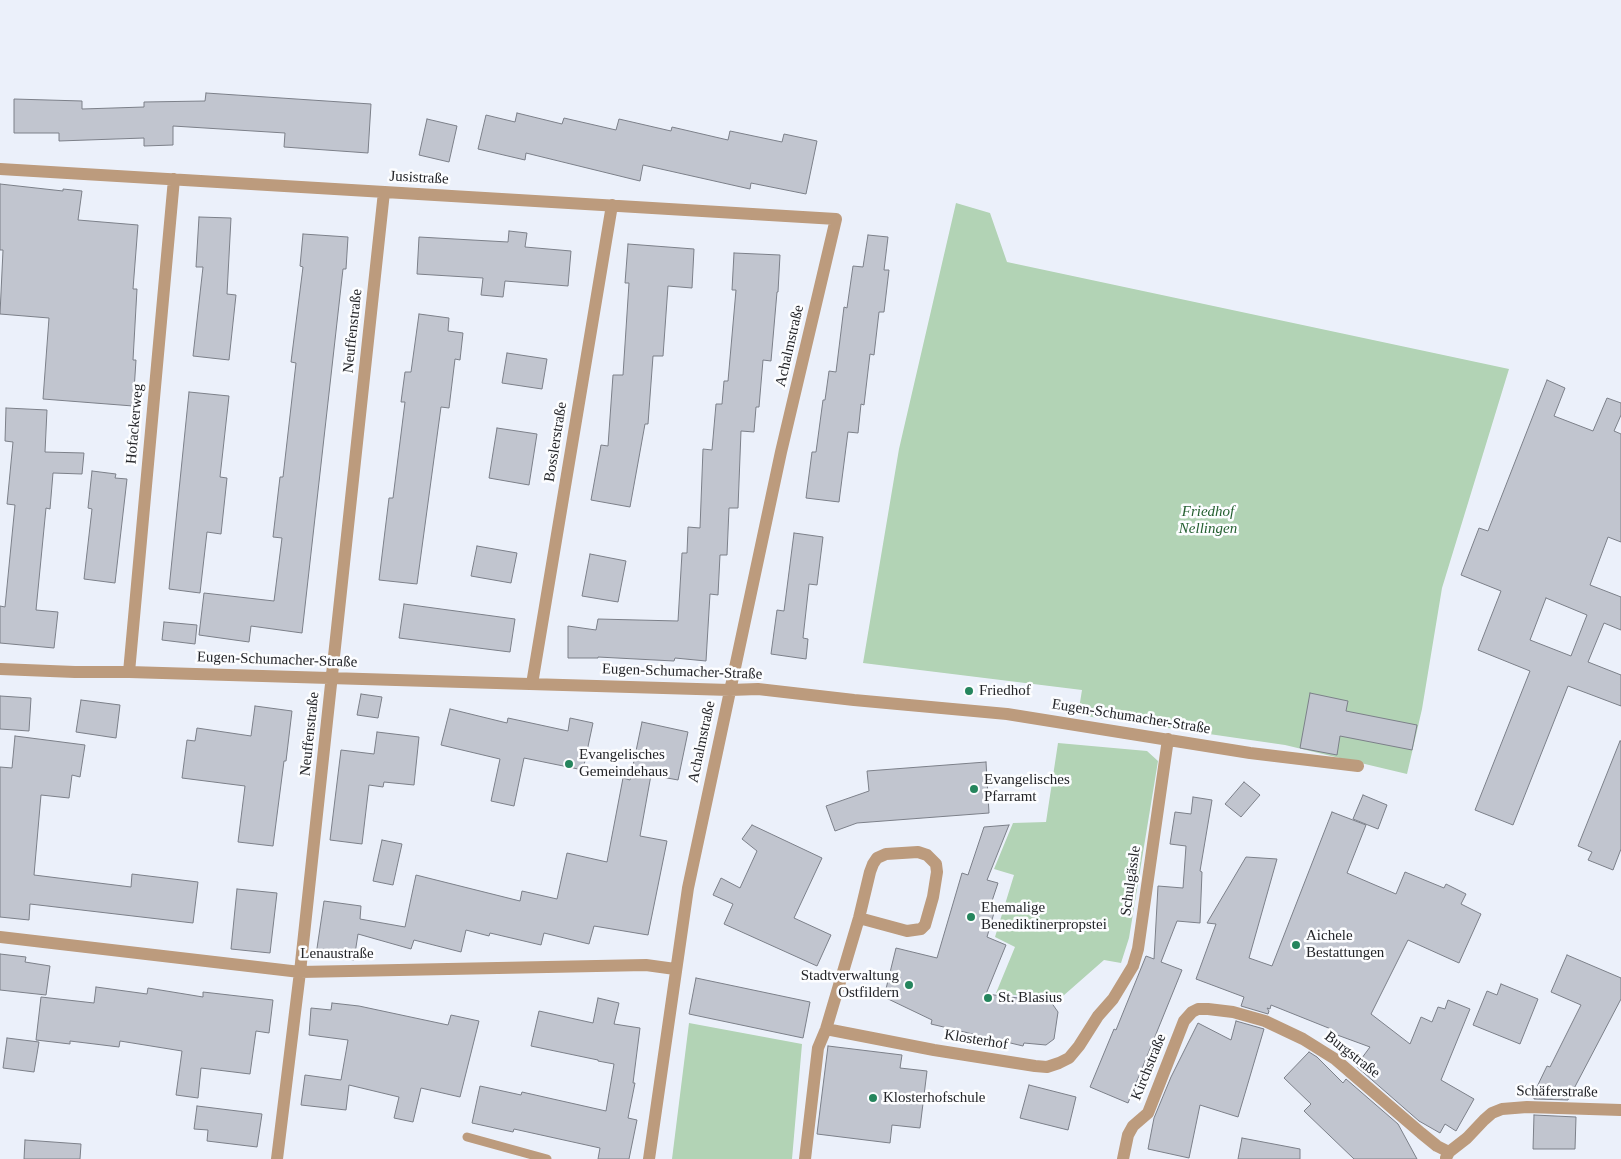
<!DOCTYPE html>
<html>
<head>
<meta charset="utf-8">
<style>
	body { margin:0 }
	canvas { display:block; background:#ebf0fa }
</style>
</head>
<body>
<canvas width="1621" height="1159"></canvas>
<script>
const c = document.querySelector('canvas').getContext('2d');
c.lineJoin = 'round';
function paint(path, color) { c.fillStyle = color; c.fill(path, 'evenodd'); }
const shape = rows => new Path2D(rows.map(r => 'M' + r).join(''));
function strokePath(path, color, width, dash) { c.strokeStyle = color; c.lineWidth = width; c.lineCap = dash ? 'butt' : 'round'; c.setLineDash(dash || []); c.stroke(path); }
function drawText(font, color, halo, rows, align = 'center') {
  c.font = font + ' "Times New Roman",serif'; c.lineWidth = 5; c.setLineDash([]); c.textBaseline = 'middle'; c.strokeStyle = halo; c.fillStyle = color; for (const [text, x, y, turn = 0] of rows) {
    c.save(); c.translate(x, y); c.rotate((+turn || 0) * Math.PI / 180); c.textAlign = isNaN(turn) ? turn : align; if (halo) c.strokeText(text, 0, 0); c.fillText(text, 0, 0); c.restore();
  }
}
paint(shape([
	[956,203,990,213,1007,262,1509,369,1442,588,1422,709,1407,774,1285,745,1078,715,1082,690,863,663,899,449],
	[1058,743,1147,751,1158,761,1129,938,1121,963,1104,960,1063,996,1053,999,996,993,1015,947,995,937,1014,875,994,869,1013,823,1046,822],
	[689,1023,802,1044,792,1159,672,1159]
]), '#b2d3b5');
const building = shape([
	[206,93,371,104,368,153,284,147,285,133,173,126,173,145,144,146,144,138,59,141,59,133,14,133,14,99,82,101,82,109,144,107,144,102,205,101,206,93],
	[517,113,562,124,564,118,616,130,619,119,671,131,672,127,728,140,730,131,782,142,784,134,817,141,806,194,751,183,750,189,643,165,640,181,526,153,525,160,478,149,486,115,515,122,517,113],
	[427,119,457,126,449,162,419,155,427,119],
	[0,184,63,191,63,189,82,191,78,220,138,225,133,289,137,289,133,360,136,360,133,406,43,399,49,318,0,314,3,250,0,250,0,184],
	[199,217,231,218,227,294,236,295,229,360,193,356,203,267,196,267,199,217],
	[509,231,527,233,525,247,571,251,568,286,505,281,503,297,481,295,483,278,417,274,419,237,508,242,509,231],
	[303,234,348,237,346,269,343,269,302,633,251,626,249,642,199,635,204,593,274,601,282,538,273,537,280,477,283,477,296,363,291,362,303,267,300,266,303,234],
	[868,235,888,237,884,270,889,270,884,312,879,312,874,355,870,354,864,405,861,404,858,433,848,432,839,502,806,498,812,452,816,452,823,400,825,400,829,371,836,372,844,307,847,308,853,266,863,267,868,235],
	[628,244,694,249,692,288,668,286,663,356,653,356,648,424,645,424,630,507,591,500,601,445,608,446,613,375,623,375,629,283,625,283,628,244],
	[734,253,780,255,778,292,777,292,771,361,763,360,759,407,756,407,754,432,741,431,738,508,729,508,727,555,720,555,718,595,710,594,706,661,675,658,674,661,598,657,598,658,568,658,568,626,596,630,598,619,678,621,682,553,687,553,688,527,700,528,703,449,712,450,716,404,722,404,724,381,728,381,736,290,732,290,734,253],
	[419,314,449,318,448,331,463,333,460,360,455,359,449,408,441,407,417,584,379,580,389,498,393,498,405,402,401,402,405,372,411,372,419,314],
	[507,353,547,359,542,389,502,383,507,353],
	[1547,380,1565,388,1554,416,1593,431,1607,398,1621,403,1621,415,1614,431,1621,434,1621,542,1608,537,1590,585,1621,597,1621,630,1604,623,1588,662,1621,675,1621,706,1568,686,1513,825,1475,810,1530,671,1478,650,1501,591,1461,575,1479,528,1488,531,1547,380],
	[1546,598,1587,615,1571,656,1530,640,1546,598],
	[189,392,229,396,220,477,227,478,221,534,207,532,200,593,169,589,189,392],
	[6,408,47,410,45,452,84,453,82,474,53,473,50,509,46,508,36,610,58,612,54,648,0,643,0,606,5,607,15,505,7,504,13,442,5,441,6,408],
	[497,428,537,434,529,485,489,478,497,428],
	[92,471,116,474,115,478,127,479,115,583,84,579,92,509,88,508,92,471],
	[794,533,823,537,817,585,809,584,803,638,808,639,806,659,771,654,777,610,784,611,794,533],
	[477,546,517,553,511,583,471,576,477,546],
	[590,554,626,561,618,602,582,596,590,554],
	[404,604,515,619,510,652,399,638,404,604],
	[164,622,197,625,195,644,162,640,164,622],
	[1310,693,1348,701,1346,711,1417,725,1412,750,1340,736,1337,755,1300,748,1310,693],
	[361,694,382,697,378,718,357,715,361,694],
	[0,696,31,698,29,731,0,729,0,696],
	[81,700,120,705,116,738,76,732,81,700],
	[255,706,292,711,286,761,284,761,273,846,238,842,245,786,182,778,187,740,195,741,197,728,251,736,255,706],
	[450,709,507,723,508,718,568,731,570,718,593,723,583,770,524,758,514,806,491,801,500,759,441,745,450,709],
	[642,722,688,732,678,780,651,775,640,836,667,841,648,935,594,926,589,944,544,933,541,945,490,933,489,936,466,930,461,952,414,940,411,949,358,934,354,960,316,955,324,901,361,906,360,919,405,927,416,875,520,901,522,891,557,899,567,853,607,862,623,778,630,780,642,722],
	[377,732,419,737,414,785,384,782,383,787,369,785,362,844,330,840,341,750,374,754,377,732],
	[15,736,85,745,80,777,72,775,69,798,41,795,34,875,131,887,132,874,198,882,193,923,30,904,29,920,0,917,0,767,12,768,15,736],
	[1620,741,1621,741,1621,849,1613,870,1588,860,1592,852,1578,846,1620,741],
	[986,762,989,813,857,823,835,831,826,806,869,791,867,771,986,762],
	[1244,782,1260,795,1241,817,1225,804,1244,782],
	[1363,795,1387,805,1378,829,1353,819,1363,795],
	[1193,797,1212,800,1200,871,1202,872,1200,923,1177,921,1161,962,1182,970,1128,1103,1090,1087,1114,1029,1116,1030,1146,956,1154,959,1158,886,1183,888,1186,846,1170,844,1175,812,1191,814,1193,797],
	[1332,812,1366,825,1347,873,1396,894,1405,872,1444,888,1446,884,1466,894,1461,904,1481,914,1459,963,1408,940,1371,1014,1410,1044,1421,1017,1432,1022,1438,1007,1445,1009,1448,1000,1470,1009,1441,1080,1474,1099,1456,1131,1445,1124,1440,1133,1419,1121,1356,1066,1370,1047,1329,1032,1331,1029,1271,1005,1270,1009,1267,1008,1269,1011,1268,1014,1241,1006,1244,997,1196,979,1216,924,1207,923,1246,857,1277,859,1249,958,1272,966,1332,812],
	[752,825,822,858,794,918,831,935,817,966,724,924,733,904,713,895,721,878,740,888,757,851,742,839,752,825],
	[1009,825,987,880,998,883,991,904,996,906,987,937,1006,945,986,994,1051,1002,1058,1012,1054,1039,1046,1045,1024,1043,1023,1046,931,1024,932,1020,884,997,896,948,937,958,962,873,968,875,984,827,1009,825],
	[382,840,402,844,393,885,373,881,382,840],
	[237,889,277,893,270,953,231,949,237,889],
	[0,954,26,957,25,962,50,966,46,995,0,990,0,954],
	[1567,955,1621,978,1621,999,1568,1100,1534,1099,1534,1093,1547,1066,1550,1067,1581,1005,1551,992,1567,955],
	[696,978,810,1002,803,1038,689,1014,696,978],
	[1501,984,1538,999,1520,1044,1473,1025,1487,991,1497,995,1501,984],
	[96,987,147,994,148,988,203,997,203,992,273,1000,269,1033,256,1031,250,1074,201,1068,198,1098,176,1095,182,1051,120,1041,119,1047,70,1041,70,1044,36,1040,41,997,94,1003,96,987],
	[598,998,619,1003,614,1024,640,1028,633,1083,635,1083,628,1118,637,1120,629,1159,598,1159,600,1148,514,1129,513,1132,472,1123,480,1086,521,1095,522,1092,606,1111,614,1064,598,1061,598,1060,531,1046,539,1011,593,1023,598,998],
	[332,1003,359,1006,448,1025,451,1015,479,1021,460,1097,421,1088,413,1122,394,1118,399,1097,349,1085,346,1110,301,1105,305,1075,341,1080,348,1040,309,1035,311,1008,331,1010,332,1003],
	[1236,1021,1264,1029,1238,1117,1200,1105,1189,1158,1148,1149,1154,1118,1171,1077,1198,1023,1231,1040,1236,1021],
	[7,1038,39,1042,34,1072,3,1068,7,1038],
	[828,1046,902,1055,900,1068,927,1071,920,1128,892,1125,890,1143,817,1134,828,1046],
	[1309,1052,1317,1057,1343,1083,1346,1079,1398,1124,1417,1159,1354,1159,1304,1111,1311,1104,1284,1078,1309,1052],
	[1029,1085,1076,1097,1068,1130,1020,1118,1029,1085],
	[197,1106,262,1114,257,1147,207,1141,208,1130,194,1129,197,1106],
	[1534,1115,1576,1117,1575,1149,1533,1149,1534,1115],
	[1242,1138,1300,1149,1300,1159,1238,1159,1242,1138],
	[25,1140,81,1144,80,1159,24,1159,25,1140]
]);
paint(building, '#c1c5cf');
strokePath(building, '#7c8089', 1);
strokePath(shape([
	[467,1137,547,1159]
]), '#bc9b7d', 9);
strokePath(shape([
	[0,169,836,219,781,452,688,888,649,1159],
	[0,669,75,672,129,672,730,690,758,689,854,700,1007,714,1250,753,1358,766],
	[129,672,174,179],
	[532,684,612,205],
	[0,937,300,972,646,965,675,969],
	[826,1029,934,1050,1035,1066,1047,1067,1059,1063,1069,1058,1079,1046,1098,1016,1113,999,1133,966,1138,949,1168,739],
	[1446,1158,1449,1152,1467,1138,1484,1120,1492,1113,1502,1109,1527,1107,1621,1110],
	[277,1159,300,972,384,192],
	[805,1159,818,1048,826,1029,859,918,870,872,873,864,877,858,886,854,918,852,927,855,936,864,937,872,933,897,925,925,921,929,907,931,859,918],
	[1123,1159,1128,1135,1133,1126,1148,1113,1184,1021,1192,1012,1198,1009,1208,1009,1233,1012,1265,1021,1303,1039,1335,1059,1421,1133,1437,1146,1449,1152]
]), '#bc9b7d', 12);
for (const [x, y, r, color] of [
	[969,691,5,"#25855d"],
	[569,764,5,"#25855d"],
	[974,789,5,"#25855d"],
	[971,917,5,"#25855d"],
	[1296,945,5,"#25855d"],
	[909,985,5,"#25855d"],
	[988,998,5,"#25855d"],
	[873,1098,5,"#25855d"]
]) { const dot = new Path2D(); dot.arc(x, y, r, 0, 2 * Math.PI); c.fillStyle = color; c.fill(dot); strokePath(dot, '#fcfdff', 2); }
drawText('15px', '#232428', '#fcfdff', [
	["Jusistraße",419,178,3],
	["Neuffenstraße",353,331,-84],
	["Achalmstraße",790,346,-77],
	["Hofackerweg",135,424,-85],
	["Bosslerstraße",556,442,-81],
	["Eugen-Schumacher-Straße",277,660,2],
	["Eugen-Schumacher-Straße",682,672,2],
	["Eugen-Schumacher-Straße",1131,717,9],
	["Neuffenstraße",310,734,-84],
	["Achalmstraße",702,742,-78],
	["Schulgässle",1131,881,-82],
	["Lenaustraße",337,954],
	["Klosterhof",976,1040,9],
	["Burgstraße",1352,1055,38],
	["Kirchstraße",1149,1067,-68],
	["Schäferstraße",1557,1092,1]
]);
drawText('italic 15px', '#245f30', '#fcfdff', [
	["Friedhof",1208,512],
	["Nellingen",1208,529]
]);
drawText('15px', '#232428', '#fcfdff', [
	["Friedhof",979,691],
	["Evangelisches",579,755],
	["Gemeindehaus",579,772],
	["Evangelisches",984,780],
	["Pfarramt",984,797],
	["Ehemalige",981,908],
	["Benediktinerpropstei",981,925],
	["Aichele",1306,936],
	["Bestattungen",1306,953],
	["Stadtverwaltung",899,976,"right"],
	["Ostfildern",899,993,"right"],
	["St. Blasius",998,998],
	["Klosterhofschule",883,1098]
], 'left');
</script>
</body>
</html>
